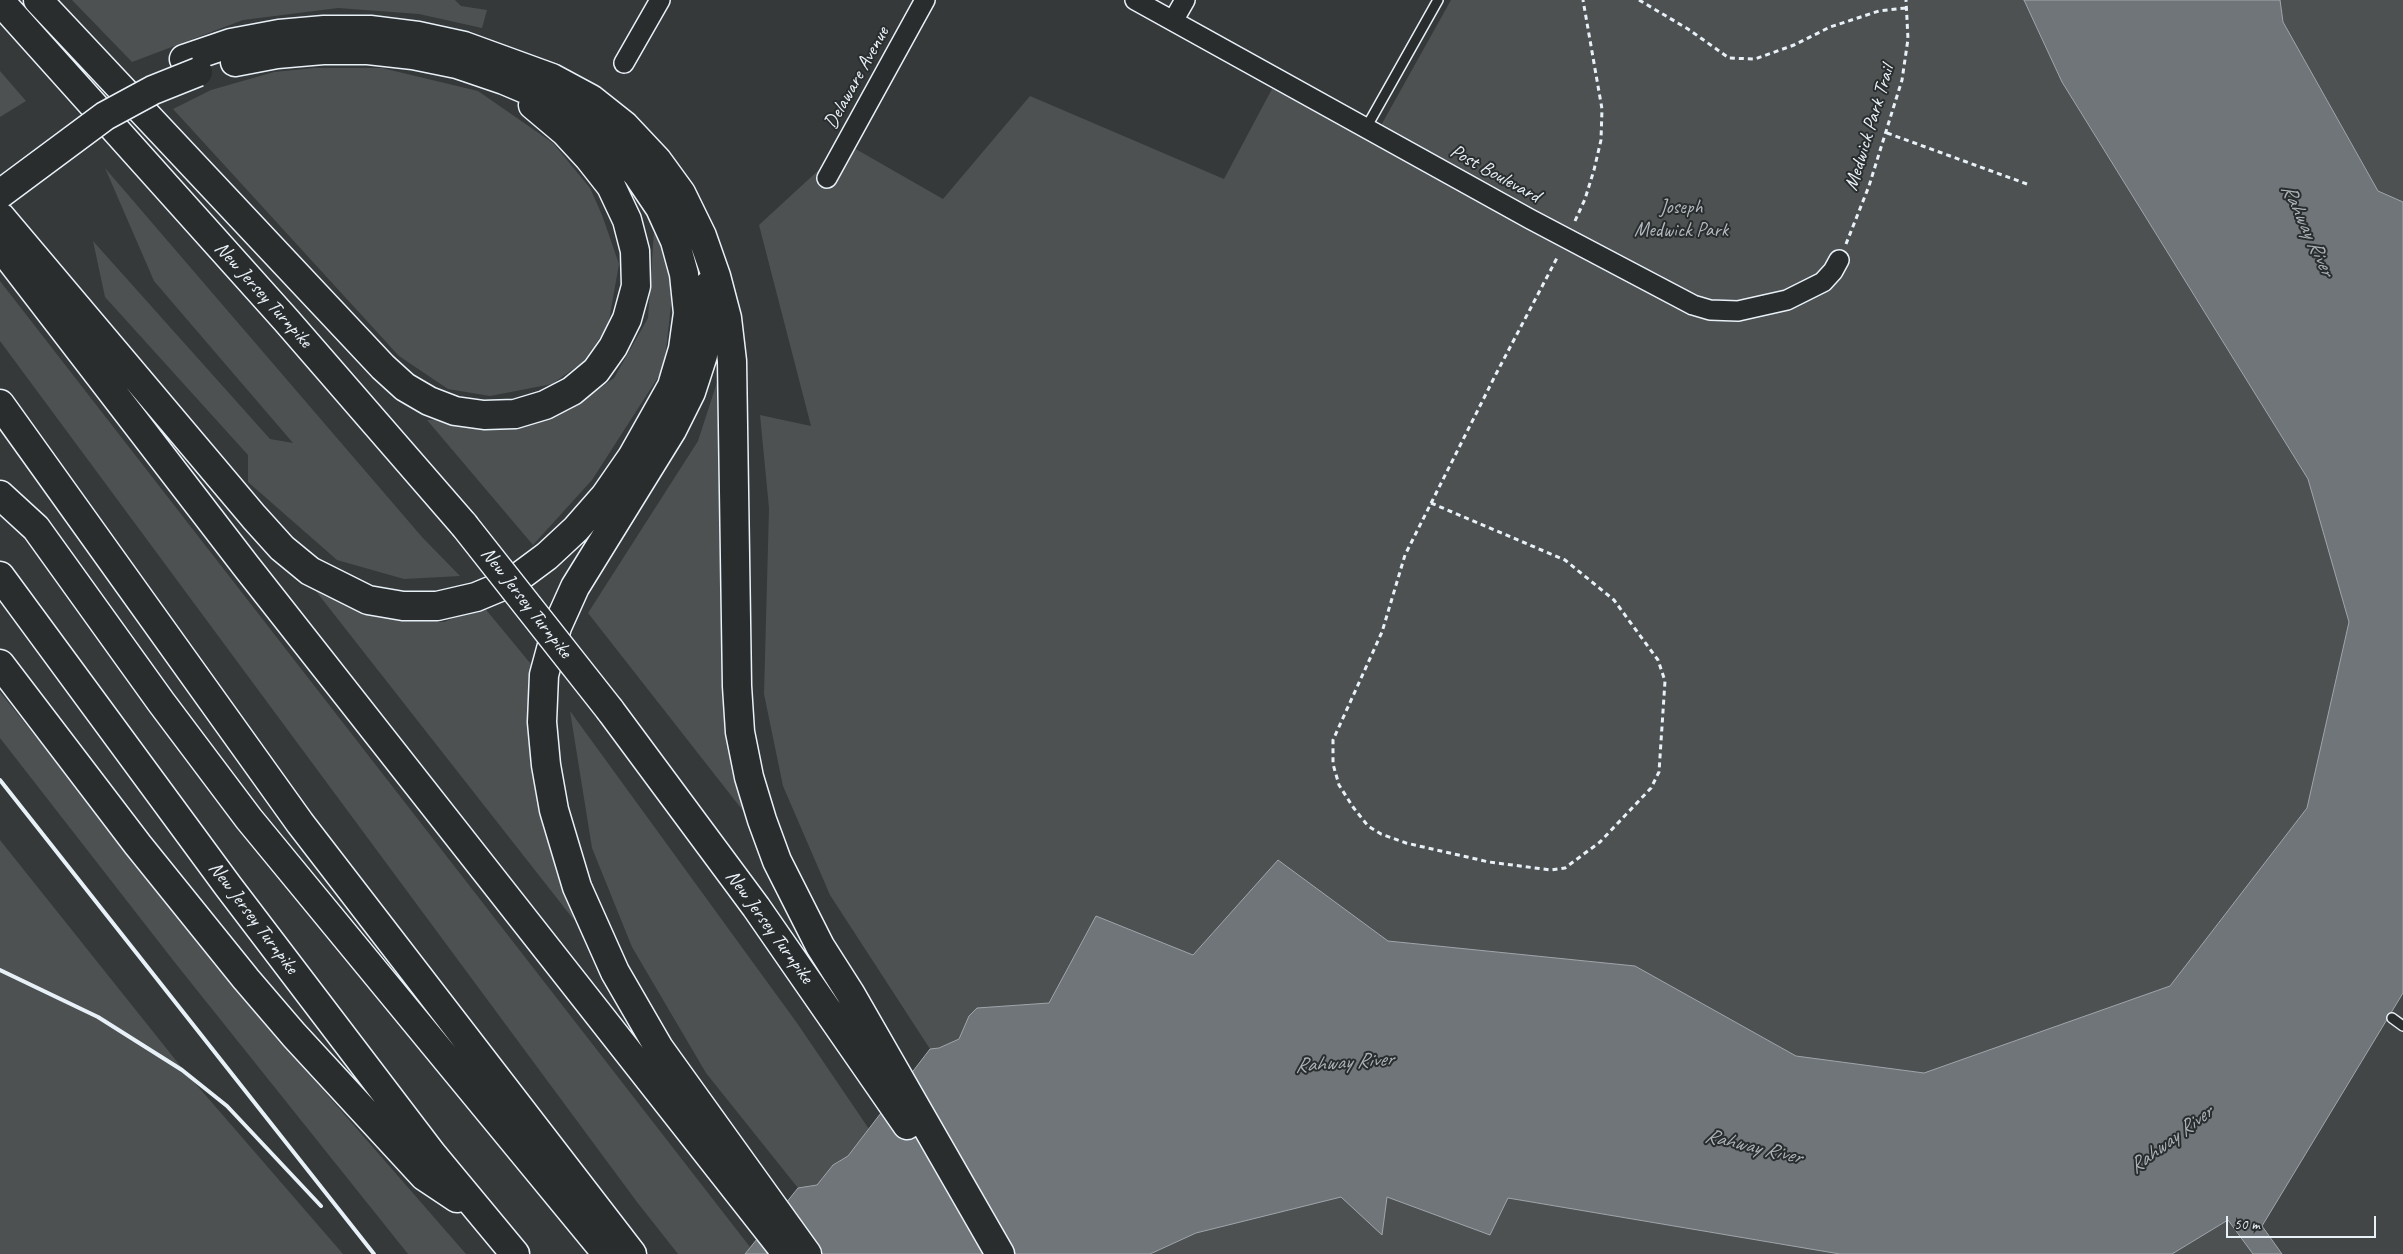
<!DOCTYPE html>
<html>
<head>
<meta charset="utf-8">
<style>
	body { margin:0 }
	#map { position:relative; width:2403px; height:1254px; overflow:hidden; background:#35393a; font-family:Caveat,sans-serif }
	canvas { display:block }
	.scale { position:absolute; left:2226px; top:1216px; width:150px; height:22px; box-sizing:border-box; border:2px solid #e8f1f8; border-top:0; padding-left:6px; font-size:15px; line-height:18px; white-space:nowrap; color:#e8f1f8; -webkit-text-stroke:4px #2a2d2e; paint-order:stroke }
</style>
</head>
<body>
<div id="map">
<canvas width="2403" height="1254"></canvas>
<div class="scale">50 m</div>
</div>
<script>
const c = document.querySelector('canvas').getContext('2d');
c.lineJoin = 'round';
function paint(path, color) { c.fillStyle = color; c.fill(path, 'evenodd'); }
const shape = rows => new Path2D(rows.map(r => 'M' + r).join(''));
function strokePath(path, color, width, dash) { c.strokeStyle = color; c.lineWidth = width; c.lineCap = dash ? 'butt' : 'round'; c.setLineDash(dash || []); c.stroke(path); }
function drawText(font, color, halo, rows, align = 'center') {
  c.font = font + ' Caveat,sans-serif'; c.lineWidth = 4; c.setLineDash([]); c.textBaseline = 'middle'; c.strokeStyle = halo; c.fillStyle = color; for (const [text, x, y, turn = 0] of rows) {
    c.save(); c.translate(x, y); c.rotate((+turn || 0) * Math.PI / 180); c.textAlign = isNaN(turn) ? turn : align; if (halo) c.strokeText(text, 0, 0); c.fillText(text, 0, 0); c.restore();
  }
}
paint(shape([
	[2403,993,2403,1254,2282,1254,2262,1226]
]), '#424647');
paint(shape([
	[72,0,455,0,461,6,487,10,482,28,419,14,338,8,243,20,132,62],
	[1451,0,2024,0,2062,82,2308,479,2349,622,2307,808,2170,986,1924,1073,1796,1056,1635,966,1388,941,1278,860,1193,955,1096,916,1049,1003,977,1008,969,1016,959,1039,939,1048,930,1049,830,895,783,786,764,694,769,508,760,415,811,426,759,225,847,144,943,199,1030,96,1224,179,1281,72,1379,129],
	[2280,0,2403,0,2403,202,2378,191,2283,22],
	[314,68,382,68,478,91,553,143,590,188,602,215,619,264,608,326,583,362,552,384,490,396,448,389,399,356,173,109,211,90,274,72],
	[0,71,26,101,0,117],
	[105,168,422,537,460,576,404,579,337,560,248,482,248,455,105,297,93,241,270,439,293,443,154,281],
	[654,231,674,278,664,368,592,480,533,545,427,420,497,419,568,411,614,378,648,318],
	[0,281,750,1247,745,1254,678,1254,637,1202,0,341],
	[721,370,738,758,744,812,588,613,698,441],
	[304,576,376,617,444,622,483,606,535,669,561,867,574,920],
	[0,692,269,1028,466,1254,408,1254,176,964,0,738],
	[570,711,797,1023,869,1129,848,1156,833,1165,817,1185,798,1188,706,1073,632,947,592,848],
	[0,840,182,1068,343,1254,0,1254],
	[1341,1197,1387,1197,1490,1235,1508,1198,1840,1254,1150,1254,1196,1233],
	[2228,1220,2253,1254,2172,1254]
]), '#4d5152');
const water = shape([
	[2024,0,2280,0,2283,22,2378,191,2403,202,2403,993,2262,1226,2282,1254,2253,1254,2228,1220,2172,1254,1840,1254,1508,1198,1490,1235,1387,1197,1382,1235,1341,1197,1196,1233,1150,1254,745,1254,798,1188,817,1185,833,1165,848,1156,930,1049,939,1048,959,1039,969,1016,977,1008,1049,1003,1096,916,1193,955,1278,860,1388,941,1635,966,1796,1056,1924,1073,2170,986,2307,808,2349,622,2308,479,2062,82,2024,0]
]);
paint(water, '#707579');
strokePath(water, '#a0a7ac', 1);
const service = shape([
	[1366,128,1438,0],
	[2392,1018,2403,1026]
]);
const minor = shape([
	[1135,0,1530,219,1693,305,1710,310,1738,311,1787,300,1823,282,1833,271,1839,260],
	[1173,21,1185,0],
	[624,63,660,0],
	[827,178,925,0]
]);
const motorway = shape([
	[38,0,383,367,405,387,429,401,455,411,484,415,515,414,545,405,572,391,596,371,613,347,627,319,636,286,635,251,627,220,611,186,589,158,565,132,533,105],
	[0,1,286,320,464,525],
	[184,59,231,43,279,34,324,30,370,30,418,36,464,46,552,78,591,99,625,126,657,160,681,193,702,236,716,276,727,318,732,361,737,686,740,732,749,777,762,820,777,861,820,946,850,993,1000,1254],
	[0,216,254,517,282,548,310,571,368,600,403,606,437,606,476,597,512,582,547,556,576,529,605,496,632,457,672,386,683,349,688,313,684,274,675,241,660,208,637,174,607,141,575,115,542,96,504,80,457,64,413,55,368,50,323,50,277,54,235,62],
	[0,246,246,566,787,1254],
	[709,285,709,313,703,355,691,392,672,430,575,587,557,627,544,675,542,722,546,765,554,810,577,887,615,972,659,1048,807,1254],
	[0,404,300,823,632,1254],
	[0,495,36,528,161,702,249,819,607,1254],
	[0,576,228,886,432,1154,515,1254],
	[0,664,138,845,246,979,294,1035,424,1176,457,1198],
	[610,710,756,907,907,1125]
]);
strokePath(service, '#e8f1f8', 12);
strokePath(minor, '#e8f1f8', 22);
strokePath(motorway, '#e8f1f8', 31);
strokePath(shape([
	[1639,0,1688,29,1729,58,1755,59,1794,45,1830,27,1879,11,1906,8],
	[1887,133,2027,184],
	[1575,221,1585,199,1594,170,1601,140,1602,109,1583,0],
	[1846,244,1869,186,1902,80,1908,39,1906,0],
	[1431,503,1565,560,1614,600,1658,660,1665,681,1659,772,1651,788,1600,842,1565,868,1551,870,1489,862,1406,843,1381,834,1368,826,1353,807,1339,785,1333,764,1333,740,1382,632,1405,555,1496,374,1558,256]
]), '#e8f1f8', 3, [5, 4]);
strokePath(service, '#2a2d2e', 9);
strokePath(minor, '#2a2d2e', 19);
strokePath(motorway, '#2a2d2e', 28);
strokePath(shape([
	[0,780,374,1254],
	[0,970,98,1017,182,1070,227,1106,321,1206]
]), '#e8f1f8', 4);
const motorwayBridge = shape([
	[0,194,105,116,153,90,198,72],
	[464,525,610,710]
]);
strokePath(motorwayBridge, '#e8f1f8', 31, []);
strokePath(motorwayBridge, '#2a2d2e', 28);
drawText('20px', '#e8f1f8', '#2a2d2e', [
	["Delaware Avenue",857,78,-61],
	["Medwick Park Trail",1870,128,-73],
	["Post Boulevard",1495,174,29],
	["New Jersey Turnpike",263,295,48],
	["New Jersey Turnpike",526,603,52],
	["New Jersey Turnpike",253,918,53],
	["New Jersey Turnpike",769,927,54]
]);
drawText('20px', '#b2b9be', '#2a2d2e', [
	["Joseph",1681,208],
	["Medwick Park",1681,231]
]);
drawText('italic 21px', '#acb3b8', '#2a2d2e', [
	["Rahway River",2307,230,65],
	["Rahway River",1344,1063,-4],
	["Rahway River",2171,1140,-37],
	["Rahway River",1753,1147,13]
]);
</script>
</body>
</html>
